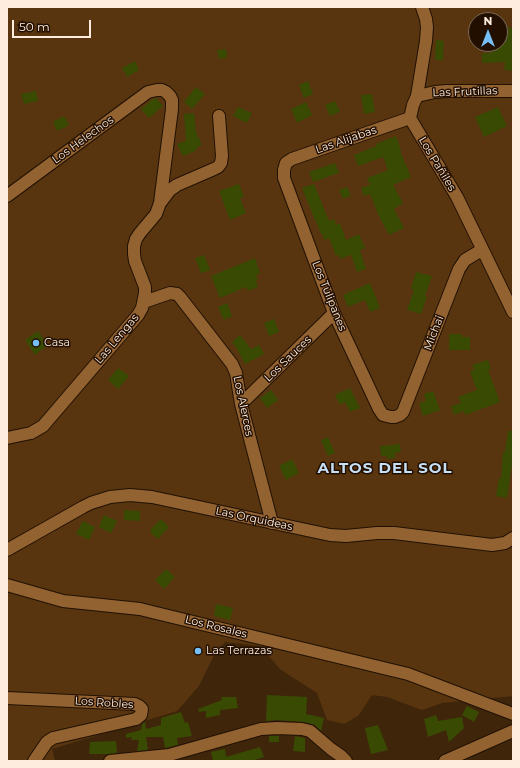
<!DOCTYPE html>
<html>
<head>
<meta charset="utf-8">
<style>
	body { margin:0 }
	#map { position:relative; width:520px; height:768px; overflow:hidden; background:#3f260b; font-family:Montserrat,sans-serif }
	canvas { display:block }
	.frame { position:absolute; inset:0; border:8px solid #feedde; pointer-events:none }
	.north { position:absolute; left:468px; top:12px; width:40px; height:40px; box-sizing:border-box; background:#230f00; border:1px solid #7b6859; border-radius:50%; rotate:0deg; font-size:11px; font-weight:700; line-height:16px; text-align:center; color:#feedde }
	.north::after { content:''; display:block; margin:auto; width:14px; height:18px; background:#77bff7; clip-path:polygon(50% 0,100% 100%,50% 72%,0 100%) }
	.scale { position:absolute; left:12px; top:20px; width:79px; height:18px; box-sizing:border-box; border:2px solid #feedde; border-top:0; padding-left:5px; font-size:12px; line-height:14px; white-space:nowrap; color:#feedde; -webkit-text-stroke:3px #230f00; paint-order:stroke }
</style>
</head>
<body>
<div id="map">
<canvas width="520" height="768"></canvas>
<div class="frame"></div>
<div class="north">N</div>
<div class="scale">50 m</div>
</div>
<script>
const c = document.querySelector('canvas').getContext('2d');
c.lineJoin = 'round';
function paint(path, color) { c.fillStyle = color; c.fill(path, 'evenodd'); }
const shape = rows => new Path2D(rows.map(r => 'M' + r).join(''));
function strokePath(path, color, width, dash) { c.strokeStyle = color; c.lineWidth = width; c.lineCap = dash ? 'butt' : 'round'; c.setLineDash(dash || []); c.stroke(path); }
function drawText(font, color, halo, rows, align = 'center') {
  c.font = font + ' Montserrat,sans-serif'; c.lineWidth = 3; c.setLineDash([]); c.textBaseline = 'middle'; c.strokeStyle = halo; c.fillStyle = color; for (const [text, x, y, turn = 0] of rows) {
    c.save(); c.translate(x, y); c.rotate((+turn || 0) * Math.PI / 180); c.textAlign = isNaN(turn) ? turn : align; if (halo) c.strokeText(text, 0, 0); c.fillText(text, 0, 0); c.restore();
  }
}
paint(shape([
	[7,7,513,7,513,696,442,703,422,710,387,697,372,695,358,716,344,724,327,720,317,693,281,670,260,646,225,642,214,655,199,686,177,711,52,749,55,761,7,761],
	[476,20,500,20,500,44,476,44]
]), '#58350f');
paint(shape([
	[500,26,513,28,513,71,504,70,505,62,482,63,482,53,490,53,489,44,500,44],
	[436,40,444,41,443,60,435,60],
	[226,49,227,57,219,59,217,50],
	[135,61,139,70,127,77,122,68],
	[308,81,313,94,304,98,299,85],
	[196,87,205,94,192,109,184,102],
	[36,91,38,101,24,104,21,94],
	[372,94,375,112,364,114,361,95],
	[156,98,163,106,149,118,141,109,153,99],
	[335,101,340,112,330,116,325,105],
	[306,102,312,115,297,123,291,109],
	[238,107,252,113,247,123,233,116],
	[498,107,507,126,484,137,475,117],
	[194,113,196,132,202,145,196,148,197,150,183,156,177,144,186,141,184,114],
	[64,116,69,125,57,131,53,122],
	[396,136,401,150,400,151,411,177,393,185,403,203,394,209,404,228,389,235,378,214,370,194,364,196,361,188,370,185,367,178,388,170,383,157,358,166,354,155,376,146,376,144],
	[335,163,339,173,313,182,309,172],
	[239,184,244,197,240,198,246,213,230,220,219,191],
	[314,184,329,221,334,219,336,225,340,223,346,240,359,234,365,248,360,250,366,269,357,272,351,255,340,259,339,255,336,256,329,238,324,240,322,233,321,234,302,188],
	[347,187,351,195,343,199,339,190],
	[204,255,210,270,201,273,195,258],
	[255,258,260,273,256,275,258,279,256,280,258,287,248,291,246,287,220,298,211,276],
	[416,272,432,276,425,296,427,297,421,314,407,310,414,290,411,289],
	[370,283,380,308,370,312,365,300,348,307,343,295],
	[227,303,232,316,224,320,218,307],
	[274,319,279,332,269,336,264,323],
	[38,331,48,345,35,355,25,340],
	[449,334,462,334,462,337,470,337,470,350,449,350],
	[240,335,251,349,259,345,264,354,245,364,236,347,232,342],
	[488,360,491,369,488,370,500,402,465,415,464,411,454,415,451,406,461,403,458,397,477,390,470,372,474,370,472,365],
	[118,368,129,376,118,389,108,380],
	[350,388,360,408,350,412,345,402,340,405,335,395],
	[271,390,278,400,267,408,260,398],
	[433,391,440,410,423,416,419,403,426,401,424,394],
	[508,431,513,431,513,465,512,465,507,498,496,496,499,478,501,479,503,452,505,452],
	[328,437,335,453,328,456,321,440],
	[400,444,401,452,395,453,395,458,387,459,387,456,381,456,380,446],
	[292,459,299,473,286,480,279,466],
	[124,510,140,511,140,521,124,520],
	[104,515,117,521,111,533,99,527],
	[161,519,169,527,158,539,151,533,151,529],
	[83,521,95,527,89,540,76,534],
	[166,569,175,577,164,589,155,580],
	[216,604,233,608,230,620,214,616],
	[267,695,307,697,306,714,324,718,321,731,315,725,304,722,277,720,266,721],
	[221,697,236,697,238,708,220,710,220,715,206,718,206,711,199,712,198,709,222,700],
	[467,706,479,712,474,722,462,715],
	[181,712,185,723,188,722,192,736,177,738,178,745,165,748,163,737,146,737,148,750,137,751,139,740,131,740,132,737,126,738,126,734,141,730,142,724,145,722,146,729,161,725,161,718],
	[436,715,438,721,462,717,464,728,449,742,446,730,428,737,424,719],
	[378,725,388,750,371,754,365,728],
	[269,736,279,736,279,742,269,742],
	[295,736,305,738,305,752,293,751],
	[116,741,117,753,108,754,89,754,90,742],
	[260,747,264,757,251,761,213,761,211,752,225,749,226,757]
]), '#394a03');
const street = shape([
	[417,96,435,92,447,91,513,91],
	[410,118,292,159,286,163,284,170,284,178,334,313,379,409,383,415,391,417,395,417,400,415,403,412,459,269,465,260,475,254,482,250],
	[7,196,148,92,157,90,162,90,166,92,170,96,172,100,172,109,160,203,156,214,140,233,136,239,134,246,134,254,135,261,145,287,145,293,142,308,138,315,43,426,31,433,7,438],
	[161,202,170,190,177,185,214,169,218,167,221,163,222,156,219,116],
	[144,302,170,293,177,294,180,297,232,364,236,373,241,404,272,523],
	[241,404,334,313],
	[7,550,83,507,91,503,110,497,130,495,152,497,330,535,346,536,377,533,394,533,492,545,505,543,513,538],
	[7,585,63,601,140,609,152,612,408,674,513,714],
	[7,698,135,704,139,706,142,709,141,715,136,719,53,738,47,742,34,761],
	[110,761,169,755,261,729,277,728,302,729,310,731,331,749,341,756,346,761]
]);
const secondary = shape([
	[422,7,426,19,427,27,426,41,417,96,413,105,410,118,457,197,513,312],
	[445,761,513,731]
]);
strokePath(street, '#201103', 14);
strokePath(secondary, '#201103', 14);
strokePath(street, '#936231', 12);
strokePath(secondary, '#936231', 12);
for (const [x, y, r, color] of [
	[36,343,4,"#77bff7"],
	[198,651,4,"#77bff7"]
]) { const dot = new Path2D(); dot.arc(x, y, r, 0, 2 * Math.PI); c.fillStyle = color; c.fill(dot); strokePath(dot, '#230f00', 1.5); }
drawText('11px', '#feedde', '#230f00', [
	["Las Frutillas",465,92,-2],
	["Los Helechos",83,140,-36],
	["Las Alijabas",346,140,-19],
	["Los Pañiles",437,164,59],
	["Los Tulipanes",329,296,68],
	["Michai",434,333,-69],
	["Las Lengas",117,339,-50],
	["Los Sauces",288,359,-44],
	["Los Alerces",243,406,78],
	["Las Orquideas",254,519,12],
	["Los Rosales",216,627,14],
	["Los Robles",104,703,4]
]);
drawText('11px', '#feedde', '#230f00', [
	["Casa",44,343],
	["Las Terrazas",206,651]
], 'left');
c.letterSpacing = '1px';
drawText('bold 15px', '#c6dff5', '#230f00', [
	["ALTOS DEL SOL",385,469]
]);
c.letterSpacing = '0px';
</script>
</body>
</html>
